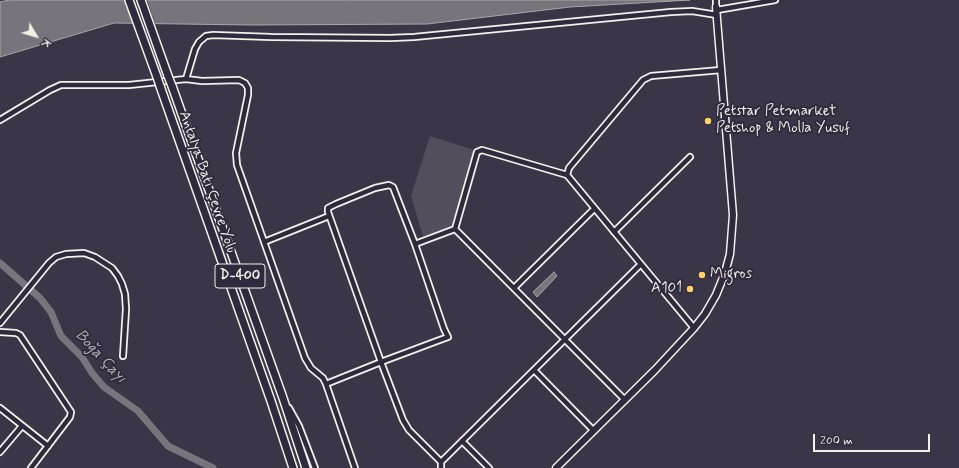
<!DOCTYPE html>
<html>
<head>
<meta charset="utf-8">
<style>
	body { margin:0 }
	#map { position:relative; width:959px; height:468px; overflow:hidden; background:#3b3647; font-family:Mynerve,sans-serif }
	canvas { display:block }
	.north { position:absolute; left:16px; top:16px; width:40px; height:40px; -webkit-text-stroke:3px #2f2a3d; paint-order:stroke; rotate:128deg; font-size:11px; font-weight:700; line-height:16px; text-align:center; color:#f4f1e8 }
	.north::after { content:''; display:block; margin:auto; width:14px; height:18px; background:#f4f1e8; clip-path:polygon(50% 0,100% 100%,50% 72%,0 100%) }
	.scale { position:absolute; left:813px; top:434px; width:117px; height:18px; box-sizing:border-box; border:2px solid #f4f1e8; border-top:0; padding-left:5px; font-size:12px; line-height:14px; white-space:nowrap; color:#f4f1e8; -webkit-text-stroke:3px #2f2a3d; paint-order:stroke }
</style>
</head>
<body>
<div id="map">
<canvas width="959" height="468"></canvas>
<div class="north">K</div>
<div class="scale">200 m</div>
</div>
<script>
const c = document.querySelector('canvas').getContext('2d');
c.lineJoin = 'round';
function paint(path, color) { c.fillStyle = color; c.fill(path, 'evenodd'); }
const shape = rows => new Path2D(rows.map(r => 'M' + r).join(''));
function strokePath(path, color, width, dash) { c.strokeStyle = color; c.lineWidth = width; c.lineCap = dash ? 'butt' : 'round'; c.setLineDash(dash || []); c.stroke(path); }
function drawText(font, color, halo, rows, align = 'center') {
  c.font = font + ' Mynerve,sans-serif'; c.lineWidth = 4; c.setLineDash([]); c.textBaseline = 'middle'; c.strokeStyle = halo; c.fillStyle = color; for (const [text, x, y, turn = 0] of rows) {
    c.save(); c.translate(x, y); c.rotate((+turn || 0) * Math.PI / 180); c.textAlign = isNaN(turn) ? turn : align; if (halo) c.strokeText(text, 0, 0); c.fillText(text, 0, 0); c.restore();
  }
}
paint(shape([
	[430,136,474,150,454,226,423,236,411,196]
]), '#534e5c');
const water = shape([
	[9,0,690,0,570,7,427,24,250,25,114,23,0,57,0,2,9,0],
	[554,272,557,276,537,297,533,292,554,272]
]);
paint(water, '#78747b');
strokePath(water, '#aaa6a7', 1);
paint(shape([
	[125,0,147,0,156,26,134,26]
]), '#3b3647');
strokePath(shape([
	[0,263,40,298,51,312,61,336,82,357,92,373,104,387,138,411,168,446,213,468]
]), '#78747b', 7);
const minor = shape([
	[716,0,716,7],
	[717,10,775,0],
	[186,79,195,49,199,42,206,36,213,35,271,37,390,38,414,37,671,12,692,11,717,15],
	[0,120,50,90,61,85,129,85,186,79,202,81,239,80,245,83,248,88,248,95,236,153,237,165,305,358,311,368,323,378,326,384,355,468],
	[455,229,477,152,482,150,567,175],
	[614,232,690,157],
	[264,242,329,216],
	[415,244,455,229,625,400],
	[514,288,594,209],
	[0,323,49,263,56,257,66,254,84,253,95,257,112,268,118,276,122,284,125,294,126,309,123,356],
	[694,328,567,175,569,168,643,80,651,76,721,70],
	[0,332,16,333,20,335,71,412,70,417,31,468],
	[534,370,594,431],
	[326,384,381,362,437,341,448,337,444,329,415,244,393,187,389,185,375,188,336,204,328,208,328,212,381,362,403,420,409,430,441,462,441,468],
	[0,408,48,446],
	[289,408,299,426,315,468],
	[462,441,489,468],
	[0,452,22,426],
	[441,462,641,264]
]);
const major = shape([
	[556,468,655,370,694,328,705,314,716,295,725,273,730,254,733,215,716,7]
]);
const highway = shape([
	[129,0,157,77],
	[141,0,168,76],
	[160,86,271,401,293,468],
	[172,86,283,398,306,468]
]);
strokePath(minor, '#f4f1e8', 8);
strokePath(major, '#f4f1e8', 9);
strokePath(highway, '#f4f1e8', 10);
strokePath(minor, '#2f2a3d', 4.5);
strokePath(major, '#2f2a3d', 6);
strokePath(highway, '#2f2a3d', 7);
const highwayBridge = shape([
	[168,76,172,86],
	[157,77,160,86]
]);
strokePath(highwayBridge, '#f4f1e8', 10, []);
strokePath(highwayBridge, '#2f2a3d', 7);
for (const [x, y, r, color] of [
	[708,121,4,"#ffd166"],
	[702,275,4,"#ffd166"],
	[690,289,4,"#ffd166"]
]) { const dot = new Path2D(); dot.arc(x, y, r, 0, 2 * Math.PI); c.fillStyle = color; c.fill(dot); strokePath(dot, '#2f2a3d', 1.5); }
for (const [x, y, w] of [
	[240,276,50]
]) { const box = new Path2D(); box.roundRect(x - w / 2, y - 12, w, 24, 3); c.fillStyle = '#2f2a3d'; c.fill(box); strokePath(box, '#f4f1e8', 1); }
drawText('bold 14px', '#f4f1e8', null, [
	["D-400",240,276]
]);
drawText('15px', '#f4f1e8', '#2f2a3d', [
	["Petstar Petmarket",716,112],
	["Petshop & Molla Yusuf",716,129],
	["Migros",710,275],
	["A101",682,289,"right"]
], 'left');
drawText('15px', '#f4f1e8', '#2f2a3d', [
	["Antalya Batı Çevre Yolu",207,182,71]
]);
drawText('italic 16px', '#b6b2b2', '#2f2a3d', [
	["Boğa Çayı",100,357,47]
]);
</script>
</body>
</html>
